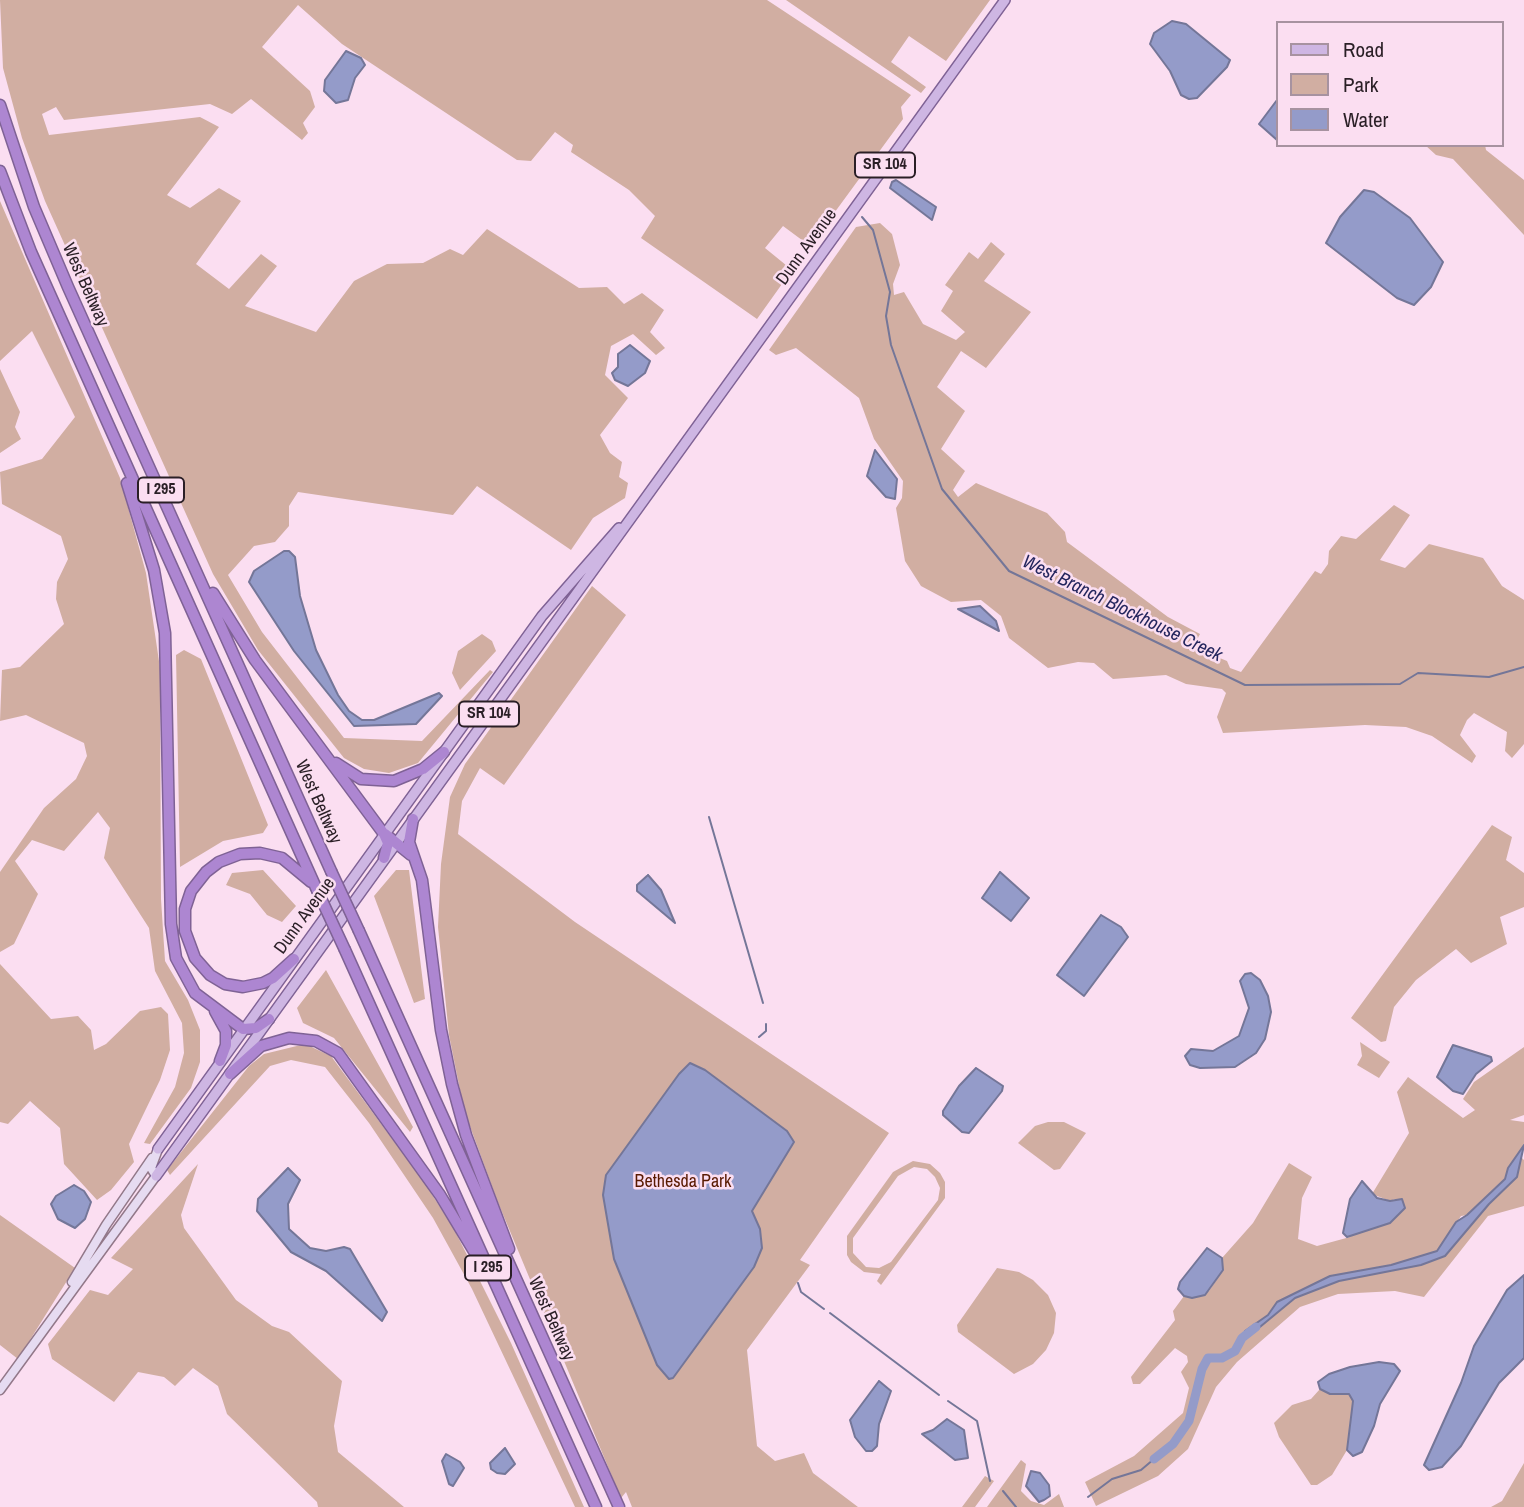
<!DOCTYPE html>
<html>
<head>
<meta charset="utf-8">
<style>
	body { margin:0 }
	#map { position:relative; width:1524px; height:1507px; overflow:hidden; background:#fbdef1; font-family:"Archivo Narrow",sans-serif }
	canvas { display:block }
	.legend { position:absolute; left:1276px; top:21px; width:228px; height:126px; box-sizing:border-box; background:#fbdef1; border:2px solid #a792a0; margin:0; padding:9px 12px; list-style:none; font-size:21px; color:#2a1f26 }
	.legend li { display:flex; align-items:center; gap:14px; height:35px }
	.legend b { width:35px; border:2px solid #a792a0 }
</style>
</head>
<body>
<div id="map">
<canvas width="1524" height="1507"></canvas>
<ul class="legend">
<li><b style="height:9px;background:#ceb6e3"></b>Road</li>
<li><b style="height:19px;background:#d1aea2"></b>Park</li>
<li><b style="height:19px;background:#949bc9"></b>Water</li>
</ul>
</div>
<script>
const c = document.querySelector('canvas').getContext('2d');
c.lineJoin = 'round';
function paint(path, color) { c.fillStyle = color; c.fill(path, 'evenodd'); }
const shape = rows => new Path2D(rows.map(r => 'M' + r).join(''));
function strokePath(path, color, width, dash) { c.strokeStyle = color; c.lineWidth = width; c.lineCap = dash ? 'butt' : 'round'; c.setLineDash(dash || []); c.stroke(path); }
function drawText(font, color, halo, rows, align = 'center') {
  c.font = font + ' "Archivo Narrow",sans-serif'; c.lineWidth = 5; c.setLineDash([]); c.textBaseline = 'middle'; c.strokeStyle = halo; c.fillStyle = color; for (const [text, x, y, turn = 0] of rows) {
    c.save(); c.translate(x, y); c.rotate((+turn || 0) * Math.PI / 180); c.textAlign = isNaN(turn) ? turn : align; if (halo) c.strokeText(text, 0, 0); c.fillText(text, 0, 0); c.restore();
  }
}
paint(shape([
	[0,0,767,0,911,95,901,107,903,119,810,246,783,226,765,248,792,270,757,319,641,238,655,216,629,190,571,152,573,145,555,132,531,161,517,160,342,44,298,5,262,47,310,91,315,107,303,123,308,133,302,140,251,99,232,114,210,104,64,120,56,107,42,114,49,135,200,117,219,127,167,195,190,208,219,188,241,201,196,264,229,289,261,254,277,266,245,306,316,332,354,281,387,264,423,263,450,249,463,255,487,229,579,288,607,287,624,304,642,293,664,310,650,332,665,348,656,355,633,334,611,346,605,375,628,398,600,435,610,453,622,462,619,477,628,483,625,498,593,518,571,550,477,486,453,515,298,492,289,506,289,526,275,542,254,546,228,575,262,632,344,738,422,741,490,670,493,672,418,763,389,773,364,769,344,758,258,650,213,574,45,201,22,138,3,68],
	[786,0,990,0,946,61,909,36,891,62,926,87,921,93],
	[1425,145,1485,145,1486,150,1524,180,1524,235,1453,159,1436,155],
	[0,201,120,478,146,573,160,668,161,899,165,961,188,1000,200,1030,200,1062,191,1088,150,1144,144,1143,175,1087,184,1053,182,1023,155,971,149,928,104,858,110,828,98,812,64,851,32,840,15,861,38,894,14,944,0,952,0,872,44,808,76,779,87,756,84,743,26,715,0,721,2,670,20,667,64,624,56,599,57,582,68,559,61,536,2,504,0,472,42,459,75,417,32,331,0,361],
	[880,223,892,234,900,265,893,284,894,295,904,292,923,324,956,340,965,332,941,311,953,291,945,285,969,252,978,259,991,242,1005,254,984,281,1031,312,986,368,961,351,937,387,965,411,941,449,965,471,953,490,958,497,976,483,1047,513,1065,532,1067,542,1168,617,1200,634,1193,647,1227,661,1230,668,1241,672,1315,571,1321,574,1328,564,1329,551,1341,536,1356,539,1394,505,1410,515,1380,560,1405,568,1429,544,1483,558,1502,586,1524,600,1524,744,1512,758,1505,751,1507,732,1474,713,1467,720,1460,735,1476,756,1472,763,1432,736,1406,727,1365,725,1223,733,1217,717,1226,693,1222,689,1186,684,1166,675,1113,679,1094,663,1078,662,1048,668,1009,638,1001,616,981,600,951,602,921,586,905,561,896,508,902,498,903,481,874,439,859,398,796,348,776,355,769,350,856,227],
	[0,369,20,412,15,427,21,439,0,453],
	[592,586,626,615,504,785,480,768,462,801,458,834,575,922,889,1133,800,1260,810,1265,747,1350,757,1446,775,1461,804,1453,813,1473,858,1507,632,1507,626,1492,621,1498,497,1200,464,1110,449,1035,438,927,441,864,450,797,465,764],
	[482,634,492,641,496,651,460,690,452,673,458,651],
	[184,650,201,659,268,825,263,833,223,841,180,867,176,655],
	[1492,825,1512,837,1506,860,1524,873,1524,907,1500,917,1507,944,1471,963,1456,949,1416,980,1394,1007,1386,1041,1381,1042,1351,1018],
	[263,870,296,906,282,922,267,915,250,894,226,885,232,873],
	[396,870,409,870,425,999,414,1003,374,896],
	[0,964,51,1019,78,1016,91,1030,94,1050,106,1044,140,1011,161,1007,168,1014,170,1050,160,1080,129,1144,134,1162,111,1190,97,1200,64,1164,60,1128,30,1101,8,1124,0,1122],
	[326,970,413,1127,410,1132,334,1038,303,1023,297,1008],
	[1360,1042,1390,1062,1379,1078,1357,1065,1362,1056],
	[305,1044,331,1056,424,1182,454,1229,511,1343,584,1507,575,1507,472,1289,433,1218,369,1123,325,1067,291,1060,270,1066,170,1175,167,1170,249,1066,264,1054],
	[1524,1047,1524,1115,1510,1120,1524,1122,1524,1145,1508,1168,1505,1179,1467,1215,1461,1216,1437,1251,1428,1256,1391,1265,1330,1276,1277,1302,1268,1315,1246,1332,1249,1335,1295,1298,1339,1281,1421,1265,1445,1256,1489,1204,1517,1177,1521,1157,1524,1160,1524,1206,1488,1216,1424,1297,1395,1291,1338,1294,1300,1307,1237,1362,1216,1387,1188,1449,1158,1476,1096,1506,1085,1482,1134,1456,1183,1413,1189,1388,1181,1372,1188,1362,1187,1356,1175,1348,1140,1384,1133,1384,1131,1377,1175,1320,1173,1311,1184,1296,1192,1298,1209,1291,1223,1270,1222,1258,1253,1223,1289,1163,1312,1177,1302,1198,1298,1239,1317,1246,1350,1237,1395,1199,1390,1201,1372,1194,1409,1133,1397,1092,1408,1077,1463,1118,1475,1110,1463,1099,1474,1082],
	[1048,1122,1064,1122,1086,1133,1060,1169,1054,1170,1018,1143,1035,1126],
	[913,1161,930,1164,940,1173,945,1182,945,1198,881,1285,877,1281,881,1274,864,1272,851,1262,847,1255,847,1236,893,1172],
	[914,1167,927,1169,935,1177,940,1188,938,1200,891,1262,879,1268,866,1267,853,1253,853,1238,898,1176],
	[198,1164,181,1215,184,1228,236,1300,272,1326,289,1332,342,1381,334,1426,338,1452,404,1507,318,1507,317,1502,227,1414,218,1386,193,1368,175,1386,164,1377,138,1372,114,1402,52,1359,48,1344,90,1290,108,1295,133,1269,111,1258],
	[0,1215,75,1268,18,1359,0,1345],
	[997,1268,1019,1272,1033,1280,1048,1295,1056,1313,1054,1333,1046,1350,1033,1364,1014,1374,958,1332,957,1325],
	[1320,1389,1330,1394,1349,1394,1353,1401,1347,1450,1332,1475,1317,1485,1311,1485,1279,1437,1274,1423,1292,1405,1311,1399],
	[1021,1460,1026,1464,1021,1491,1031,1501,1044,1505,1059,1494,1064,1507,987,1507],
	[1524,1463,1524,1507,1491,1507,1502,1501],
	[985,1476,994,1481,975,1507,962,1507]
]), '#d1aea2');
const water = shape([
	[1172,21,1186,24,1230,60,1227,67,1197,98,1189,99,1181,95,1170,71,1150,44,1154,33,1172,21],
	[346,51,361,58,365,65,355,78,348,100,336,103,324,91,325,80,346,51],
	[1277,100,1277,140,1259,124,1277,100],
	[896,180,936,207,932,220,890,188,892,182,896,180],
	[1364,190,1374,192,1410,218,1443,262,1431,287,1414,305,1397,298,1326,243,1340,217,1364,190],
	[630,345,650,361,645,373,628,386,615,380,612,373,618,367,618,354,630,345],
	[875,450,897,479,895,499,886,497,867,476,875,450],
	[284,551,289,551,295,557,300,596,316,650,338,695,349,711,362,720,374,720,439,693,442,696,416,724,354,726,294,651,249,582,254,571,284,551],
	[980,606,996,621,999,631,958,609,980,606],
	[1000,872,1029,898,1011,921,982,898,1000,872],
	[648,875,661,890,675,923,637,891,637,885,648,875],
	[1101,915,1121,927,1128,937,1084,996,1057,975,1101,915],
	[1251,973,1260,980,1268,996,1271,1012,1265,1039,1256,1053,1235,1067,1200,1068,1190,1065,1185,1056,1191,1049,1213,1051,1239,1036,1249,1008,1240,981,1245,974,1251,973],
	[1453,1045,1491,1057,1492,1061,1476,1074,1463,1094,1453,1091,1437,1077,1453,1045],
	[690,1063,705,1070,787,1131,794,1142,752,1211,760,1229,762,1248,754,1267,673,1378,669,1379,657,1365,614,1259,603,1195,606,1175,679,1074,690,1063],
	[976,1068,1003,1086,1002,1091,969,1133,962,1132,943,1115,943,1111,959,1086,976,1068],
	[1524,1145,1517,1177,1489,1204,1445,1256,1421,1265,1339,1281,1295,1298,1249,1336,1245,1331,1268,1315,1277,1302,1330,1276,1391,1265,1437,1251,1456,1222,1467,1215,1505,1179,1508,1168,1524,1145],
	[288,1168,300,1180,288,1204,289,1229,310,1248,326,1251,344,1247,350,1249,387,1312,382,1321,326,1271,291,1252,257,1211,258,1199,288,1168],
	[1362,1181,1377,1198,1390,1201,1402,1199,1405,1208,1390,1223,1347,1237,1343,1233,1350,1199,1362,1181],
	[74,1185,84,1191,91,1202,85,1219,75,1228,58,1219,51,1204,56,1196,74,1185],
	[1207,1248,1222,1258,1223,1270,1205,1295,1192,1298,1184,1296,1178,1289,1180,1282,1207,1248],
	[1524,1275,1524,1358,1499,1383,1461,1446,1442,1467,1429,1470,1424,1465,1461,1383,1474,1346,1507,1290,1524,1275],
	[1379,1362,1394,1364,1400,1371,1380,1404,1374,1426,1362,1452,1353,1456,1347,1450,1353,1401,1349,1394,1330,1394,1320,1389,1318,1382,1329,1374,1350,1367,1379,1362],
	[879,1381,891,1391,879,1424,877,1446,872,1451,866,1451,855,1437,850,1420,879,1381],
	[947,1419,964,1430,968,1458,955,1460,922,1434,933,1430,947,1419],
	[505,1448,515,1464,505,1474,497,1473,491,1469,490,1463,505,1448],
	[446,1454,460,1462,464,1468,453,1486,449,1484,442,1461,446,1454],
	[1031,1471,1040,1473,1049,1485,1050,1496,1044,1500,1039,1502,1026,1486,1031,1471]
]);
paint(water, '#949bc9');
strokePath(water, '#747698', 2);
strokePath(shape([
	[862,217,873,230,890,292,886,316,891,345,942,489,1009,571,1245,685,1400,684,1418,673,1489,677,1524,667],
	[709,817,763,1003],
	[759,1037,766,1031,766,1024],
	[798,1283,801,1292,824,1309],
	[830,1313,939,1395],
	[948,1401,977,1421,990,1481],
	[1003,1491,1016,1507],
	[1088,1497,1112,1479,1141,1470,1154,1459]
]), '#747698', 2);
strokePath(shape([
	[1154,1459,1173,1444,1189,1421,1202,1369,1208,1358,1222,1358,1235,1351,1242,1338,1256,1327]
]), '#949bc9', 9);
const secondary = shape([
	[72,1282,106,1225,152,1158],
	[0,1390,156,1176,151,1168,158,1149]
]);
const primary = shape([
	[158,1149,542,616,619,528],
	[156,1176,1005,0]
]);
const motorway = shape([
	[0,105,34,207,68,287,331,871],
	[0,171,31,252,317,890],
	[127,483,154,570,165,633,171,924,176,958,195,993,243,1029,256,1028,269,1019],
	[213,593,255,660,384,834,388,843,384,858],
	[336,763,361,779,394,781,423,769,444,752],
	[413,819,409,842,422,880,441,1030,452,1084,466,1135,509,1249],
	[385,834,411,855],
	[359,931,619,1507],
	[345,950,596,1507],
	[294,959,273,978,263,983,243,987,225,984,210,975,195,958,185,931,185,909,191,891,206,872,219,862,240,854,260,853,282,858,311,882],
	[215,1011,226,1031,226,1045,220,1061],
	[230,1074,261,1046,289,1038,316,1041,338,1053,440,1195,475,1253]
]);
strokePath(secondary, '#927889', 11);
strokePath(primary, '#7f6295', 12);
strokePath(motorway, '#7f6295', 13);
strokePath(secondary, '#e6dbf1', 8);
strokePath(primary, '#ceb6e3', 9);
strokePath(motorway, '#ad86d1', 10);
const motorwayBridge = shape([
	[331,871,359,931],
	[317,890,345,950]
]);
strokePath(motorwayBridge, '#7f6295', 13, []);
strokePath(motorwayBridge, '#ad86d1', 10);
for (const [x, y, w] of [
	[885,165,60],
	[161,490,46],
	[489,714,60],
	[488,1268,46]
]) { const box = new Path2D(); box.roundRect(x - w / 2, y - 12.5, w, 25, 5); c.fillStyle = '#fbdef1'; c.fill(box); strokePath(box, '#2a1f26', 2); }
drawText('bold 16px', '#2a1f26', null, [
	["SR 104",885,165],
	["I 295",161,490],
	["SR 104",489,714],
	["I 295",488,1268]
]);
drawText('18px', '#2a1f26', '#fbdef1', [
	["Dunn Avenue",807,247,-54],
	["West Beltway",85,285,66],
	["West Beltway",318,802,66],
	["Dunn Avenue",305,916,-54],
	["West Beltway",551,1319,66]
]);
drawText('18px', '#591a01', '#fbdef1', [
	["Bethesda Park",683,1182]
]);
drawText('italic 19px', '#24265e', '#fbdef1', [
	["West Branch Blockhouse Creek",1122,609,26]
]);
</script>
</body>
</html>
